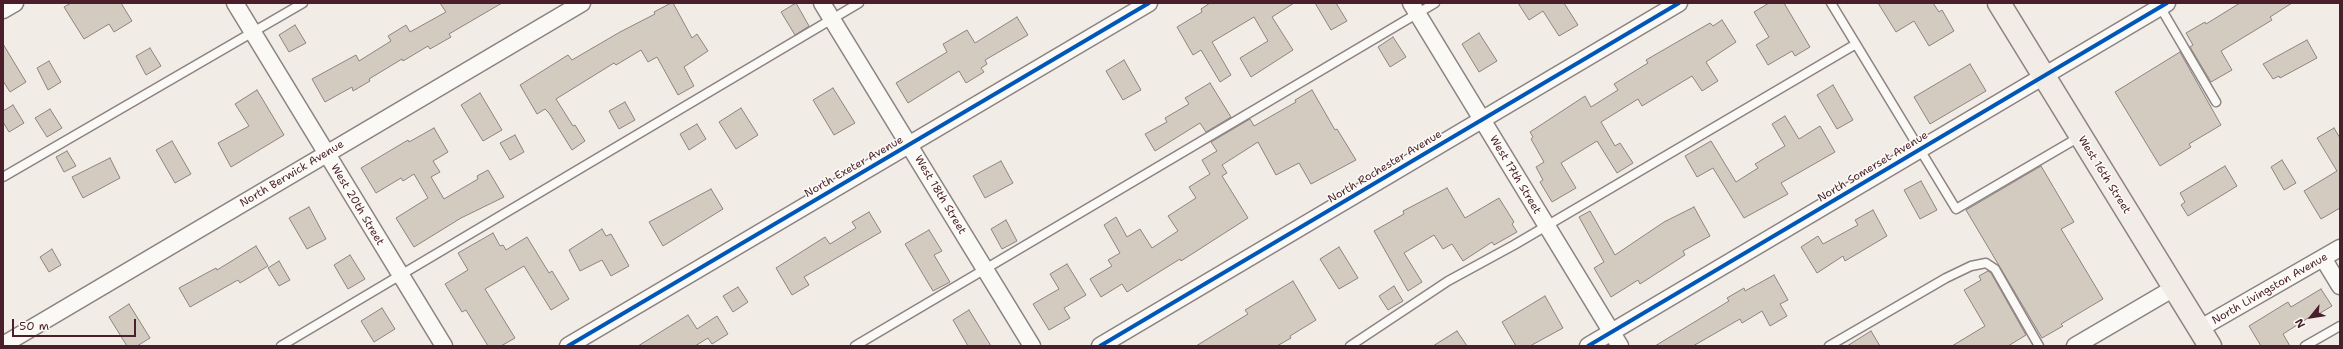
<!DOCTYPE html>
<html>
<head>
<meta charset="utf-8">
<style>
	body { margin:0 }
	#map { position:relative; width:2343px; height:349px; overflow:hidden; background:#f1ece6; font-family:"Shantell Sans",sans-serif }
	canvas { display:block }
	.frame { position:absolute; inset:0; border:4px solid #4a1f2b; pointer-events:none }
	.north { position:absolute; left:2291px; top:297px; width:40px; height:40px; -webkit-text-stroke:3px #fdfcf7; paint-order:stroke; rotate:240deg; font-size:11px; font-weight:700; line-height:16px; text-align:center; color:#4a1f2b }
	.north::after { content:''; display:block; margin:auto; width:14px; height:18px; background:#4a1f2b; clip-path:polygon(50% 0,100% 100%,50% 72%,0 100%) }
	.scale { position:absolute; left:12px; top:319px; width:124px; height:18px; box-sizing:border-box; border:2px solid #4a1f2b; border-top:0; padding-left:5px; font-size:12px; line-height:14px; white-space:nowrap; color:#4a1f2b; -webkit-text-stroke:3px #fdfcf7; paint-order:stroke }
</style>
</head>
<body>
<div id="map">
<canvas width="2343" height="349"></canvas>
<div class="frame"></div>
<div class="north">N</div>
<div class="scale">50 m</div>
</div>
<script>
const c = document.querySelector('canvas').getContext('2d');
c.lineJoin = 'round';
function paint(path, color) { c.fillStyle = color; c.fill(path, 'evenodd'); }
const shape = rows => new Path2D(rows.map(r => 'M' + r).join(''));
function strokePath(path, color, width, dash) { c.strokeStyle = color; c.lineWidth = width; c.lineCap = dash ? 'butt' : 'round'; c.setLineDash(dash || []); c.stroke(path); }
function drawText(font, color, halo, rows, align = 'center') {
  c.font = font + ' "Shantell Sans",sans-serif'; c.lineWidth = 3; c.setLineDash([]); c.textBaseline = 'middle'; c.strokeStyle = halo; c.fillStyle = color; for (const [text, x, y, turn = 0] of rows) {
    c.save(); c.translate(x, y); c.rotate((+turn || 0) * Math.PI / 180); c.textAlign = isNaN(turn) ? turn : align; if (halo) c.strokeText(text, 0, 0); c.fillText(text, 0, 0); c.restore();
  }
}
const building = shape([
	[71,3,121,3,132,21,114,32,109,24,84,39,64,7,71,3],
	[440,3,502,3,449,34,451,37,430,49,428,46,403,61,402,59,369,79,370,81,353,91,352,87,325,102,312,79,356,55,359,61,391,41,388,36,406,25,410,32,446,12,440,3],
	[671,3,673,3,692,38,697,34,708,51,684,67,694,86,678,95,657,57,648,62,641,50,616,65,614,63,556,99,573,126,575,125,585,141,572,150,549,113,545,109,537,114,520,85,568,55,572,60,620,32,655,14,654,12,671,3],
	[796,3,809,26,795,35,781,12,796,3],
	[1210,3,1294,3,1272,17,1293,50,1251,77,1240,58,1268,41,1254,17,1212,42,1231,75,1220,82,1201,50,1193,55,1177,27,1202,12,1201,9,1210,3],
	[1315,3,1336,3,1347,21,1331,30,1315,3],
	[1518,3,1564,3,1578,25,1559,36,1543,11,1529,20,1518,3],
	[1769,3,1784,3,1810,47,1795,56,1792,51,1768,65,1756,45,1769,37,1754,12,1769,3],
	[1878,3,1933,3,1939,12,1942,10,1954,31,1929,46,1914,21,1896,32,1878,3],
	[2240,3,2292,3,2270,17,2272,20,2221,51,2232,70,2211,82,2190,47,2193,45,2186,33,2205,22,2206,24,2240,3],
	[1017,17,1028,35,985,60,987,64,981,68,984,72,966,83,959,71,908,103,896,83,947,52,943,44,967,30,975,43,1017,17],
	[1722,20,1736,42,1706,62,1718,81,1702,91,1692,76,1642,106,1638,99,1601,122,1615,146,1620,143,1633,163,1617,173,1597,141,1561,163,1576,188,1552,202,1540,182,1543,180,1536,167,1544,162,1531,139,1533,137,1530,132,1585,96,1591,107,1618,90,1614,84,1648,63,1646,60,1710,23,1713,26,1722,20],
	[295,25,306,43,289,52,279,35,295,25],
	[1479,33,1497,61,1479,72,1462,44,1479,33],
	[1393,37,1406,57,1390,67,1378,47,1393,37],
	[2307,40,2317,58,2280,78,2279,76,2273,79,2263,64,2307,40],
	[3,44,26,82,10,92,3,81,3,44],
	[150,48,161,66,146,75,136,56,150,48],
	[2180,52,2221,125,2189,144,2191,147,2160,166,2115,92,2180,52],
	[1124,60,1141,90,1123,100,1106,71,1124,60],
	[49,61,61,82,48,90,37,68,49,61],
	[1970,64,1986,91,1930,124,1914,97,1970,64],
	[1210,83,1231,117,1206,132,1200,123,1155,151,1145,134,1167,122,1165,118,1189,104,1185,98,1210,83],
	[1833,85,1853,120,1837,129,1817,95,1833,85],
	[833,88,855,123,834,135,813,100,833,88],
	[257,90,284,135,231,167,218,143,249,126,235,104,257,90],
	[1312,90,1335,130,1337,129,1356,160,1311,184,1299,163,1276,175,1258,142,1222,165,1227,173,1222,176,1248,218,1181,261,1180,259,1127,292,1122,284,1101,297,1090,279,1112,266,1108,260,1120,253,1104,225,1116,217,1127,237,1140,229,1152,248,1178,231,1168,216,1196,198,1189,187,1210,174,1202,160,1217,151,1211,142,1250,119,1254,126,1296,102,1295,100,1312,90],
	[480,93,502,130,483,141,461,105,480,93],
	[625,102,635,120,619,129,609,111,625,102],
	[13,105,24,123,9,132,3,122,3,111,13,105],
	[741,108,758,135,736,149,719,122,741,108],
	[50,109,62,128,47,137,35,118,50,109],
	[1785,116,1799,139,1820,126,1835,152,1781,183,1788,194,1744,218,1713,168,1697,177,1685,156,1711,141,1736,182,1758,168,1755,164,1785,146,1772,124,1785,116],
	[697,124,706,139,689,150,680,134,697,124],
	[434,128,448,152,433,161,440,172,431,177,444,199,478,179,477,176,488,170,504,197,461,218,414,247,396,218,428,198,414,174,403,181,401,178,376,193,361,168,408,140,409,142,434,128],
	[2334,128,2340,138,2340,208,2321,219,2304,191,2337,171,2317,138,2334,128],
	[515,135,524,152,510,160,500,143,515,135],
	[172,141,191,174,175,183,156,150,172,141],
	[67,151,76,166,64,172,56,157,67,151],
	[110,158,120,178,83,198,72,177,110,158],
	[2282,160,2296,183,2284,190,2271,167,2282,160],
	[1001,161,1013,183,985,198,973,176,1001,161],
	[2041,166,2074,222,2061,229,2103,299,2061,324,2063,326,2042,338,1966,210,2041,166],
	[2225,166,2237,186,2188,216,2181,205,2185,202,2180,193,2225,166],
	[1921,181,1937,210,1920,219,1904,190,1921,181],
	[1447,188,1465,218,1499,198,1514,222,1512,224,1517,232,1494,245,1492,242,1463,261,1452,244,1443,249,1434,235,1404,253,1422,282,1408,291,1374,231,1404,214,1403,211,1447,188],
	[711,189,723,209,663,246,649,222,711,189],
	[309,207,326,239,307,249,289,218,309,207],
	[1694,207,1710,236,1683,251,1685,255,1640,284,1638,280,1611,297,1594,268,1604,262,1579,217,1590,211,1615,255,1664,222,1694,207],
	[1873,210,1887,236,1845,261,1843,256,1817,273,1801,247,1818,236,1823,244,1858,225,1855,220,1873,210],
	[869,212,881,232,804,277,809,285,792,295,776,268,825,237,830,244,856,228,852,222,869,212],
	[1006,220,1017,241,1002,249,991,229,1006,220],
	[602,229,606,236,611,234,629,266,611,276,602,260,580,271,569,250,602,229],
	[929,230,942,251,934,255,950,282,933,291,905,244,929,230],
	[493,233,500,246,503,245,506,250,527,237,549,273,552,271,569,299,551,310,524,266,485,289,515,338,501,346,488,346,466,310,462,312,445,284,468,270,458,253,493,233],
	[256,246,268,266,240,283,238,280,190,307,179,288,216,268,217,270,256,246],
	[1339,247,1358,278,1339,289,1320,259,1339,247],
	[52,249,61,265,49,272,40,257,52,249],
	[350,255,365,279,348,289,334,265,350,255],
	[279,261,290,280,279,286,268,268,279,261],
	[1067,264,1086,295,1064,308,1070,318,1049,330,1033,304,1059,289,1050,274,1067,264],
	[1988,271,1991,273,2026,335,2008,346,1952,346,1985,326,1964,290,1981,280,1979,276,1988,271],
	[1774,275,1788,300,1780,304,1787,316,1770,326,1762,311,1742,323,1740,319,1693,346,1655,346,1729,301,1727,298,1744,288,1745,291,1774,275],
	[1293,281,1316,320,1290,336,1291,338,1277,346,1196,346,1248,314,1245,310,1293,281],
	[1394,286,1403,301,1388,310,1379,296,1394,286],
	[738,287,748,302,733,312,723,296,738,287],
	[2321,289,2332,306,2317,315,2316,313,2283,334,2290,346,2261,346,2249,326,2288,302,2291,307,2321,289],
	[1545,296,1563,328,1530,346,1516,346,1502,322,1545,296],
	[129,304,150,338,137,346,127,346,109,317,129,304],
	[382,308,395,329,374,342,361,321,382,308],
	[969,310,991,346,968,346,953,320,969,310],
	[688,315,697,329,717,316,728,334,712,344,708,338,695,346,638,346,688,315],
	[1457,331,1467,346,1433,346,1457,331],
	[1871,331,1880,346,1847,346,1871,331]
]);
paint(building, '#d4cbc0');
strokePath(building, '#8d8382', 1);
const lane = shape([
	[1831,3,1956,209,2081,136],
	[2159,5,2216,102],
	[3,177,303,3],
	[281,346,859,3],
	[855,346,1435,3],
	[1350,346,1448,281,1514,245,1856,44],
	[1829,346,1946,278,1971,266,1986,263,1995,269,2039,346],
	[2305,346,2340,326]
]);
const street = shape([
	[235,3,444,346],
	[822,3,1032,346],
	[1411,3,1620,346],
	[3,10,15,3],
	[2323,258,2340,286],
	[2199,329,2340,248],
	[3,345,582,3],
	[568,346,1149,3],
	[1100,346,1679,3],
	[1588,346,2167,3],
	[2075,346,2174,288]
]);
const primary = shape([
	[1999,3,2210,346]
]);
strokePath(lane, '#8d8382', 11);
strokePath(street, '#8d8382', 19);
strokePath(primary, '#8d8382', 25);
strokePath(lane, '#faf9f6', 8);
strokePath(street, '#faf9f6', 16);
strokePath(primary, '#f1ece5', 22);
strokePath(shape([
	[568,346,1149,3],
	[1100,346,1679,3],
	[1588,346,2167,3]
]), '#0057b8', 4);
drawText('11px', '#4a1f2b', '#fdfcf7', [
	["North Exeter Avenue",854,167,-30],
	["North Rochester Avenue",1385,167,-31],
	["North Somerset Avenue",1873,167,-31],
	["North Berwick Avenue",292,174,-31],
	["West 17th Street",1515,175,59],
	["West 16th Street",2104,175,58],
	["West 18th Street",940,195,59],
	["West 20th Street",357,205,59],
	["North Livingston Avenue",2270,289,-30]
]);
</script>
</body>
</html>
